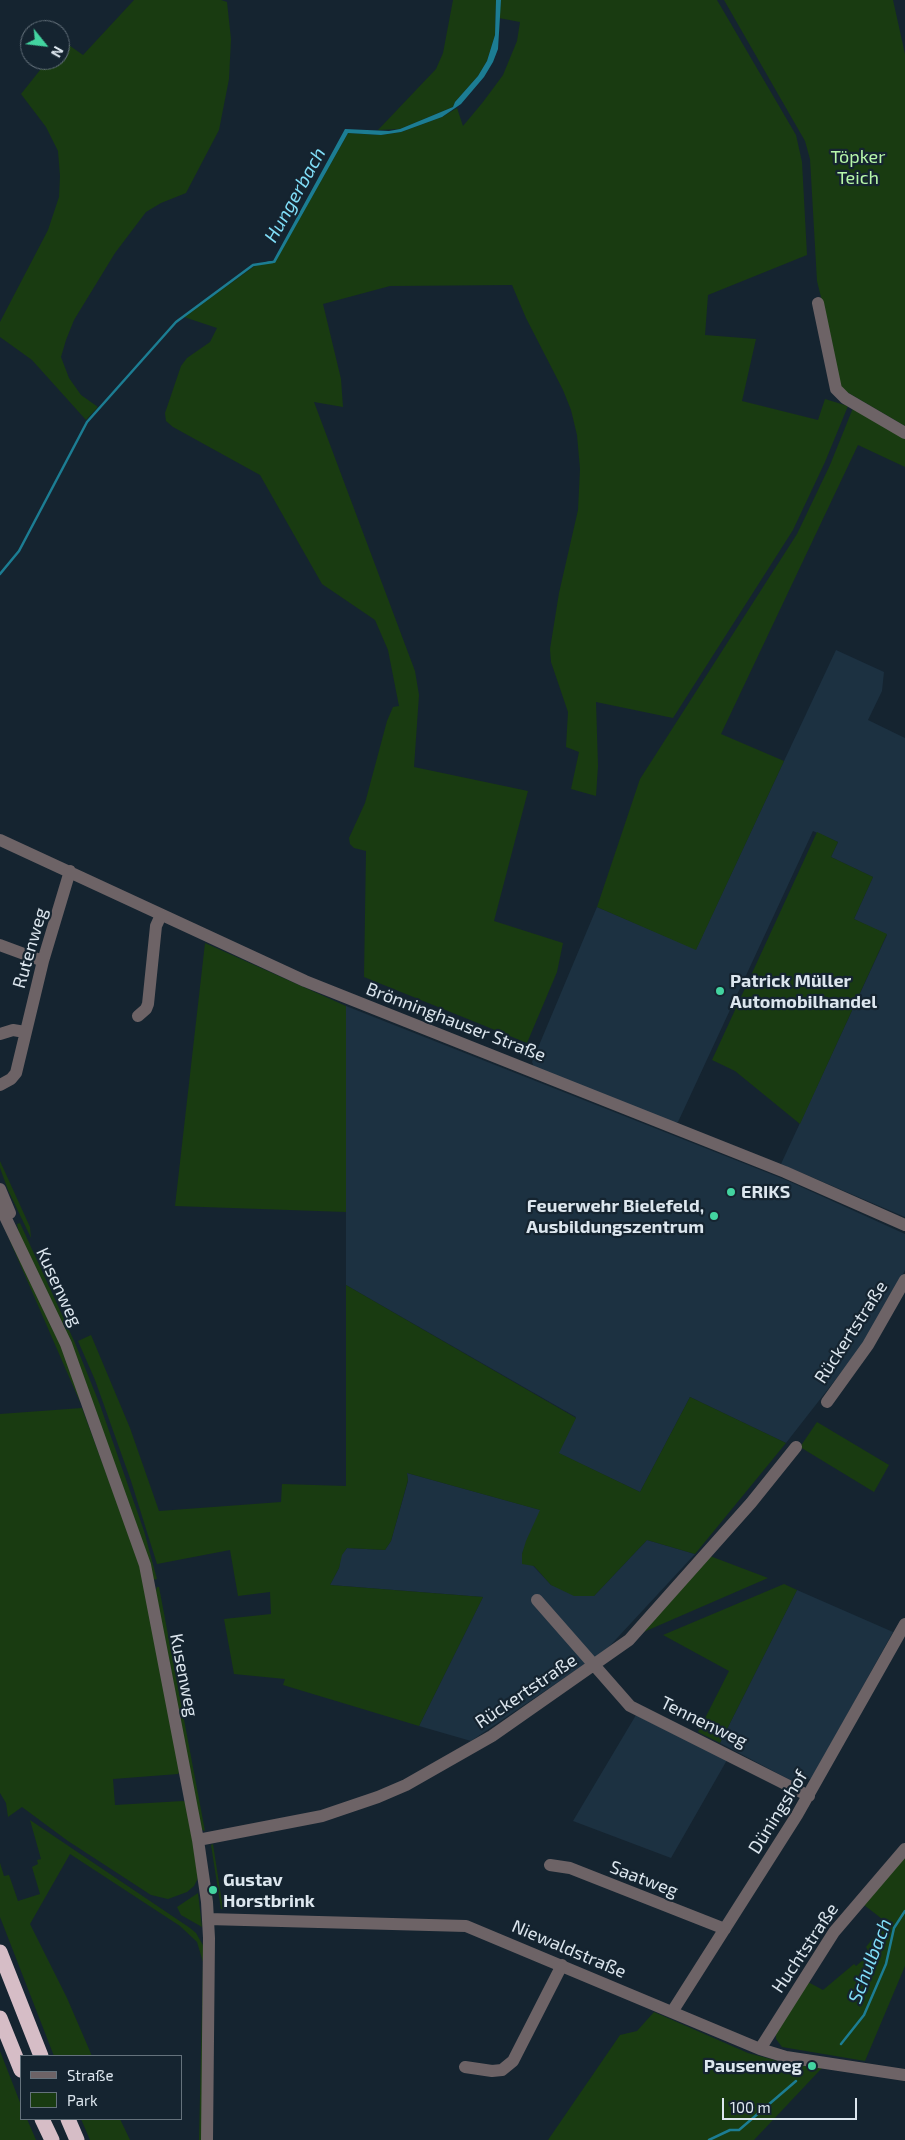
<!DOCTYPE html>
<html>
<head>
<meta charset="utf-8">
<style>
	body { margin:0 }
	#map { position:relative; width:905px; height:2140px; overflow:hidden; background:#152430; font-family:"Exo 2",sans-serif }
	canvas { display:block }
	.legend { position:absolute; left:20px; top:2055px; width:162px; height:65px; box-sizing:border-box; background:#152430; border:1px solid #65727c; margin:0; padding:6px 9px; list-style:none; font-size:15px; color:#dce6ee }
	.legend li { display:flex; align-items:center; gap:10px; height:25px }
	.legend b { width:25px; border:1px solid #65727c }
	.north { position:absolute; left:20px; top:20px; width:50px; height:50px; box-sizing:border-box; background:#152430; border:1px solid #65727c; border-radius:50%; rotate:119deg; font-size:14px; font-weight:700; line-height:20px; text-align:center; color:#dce6ee }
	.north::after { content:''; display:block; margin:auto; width:18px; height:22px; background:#43d4a0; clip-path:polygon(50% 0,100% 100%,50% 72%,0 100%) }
	.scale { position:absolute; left:722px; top:2098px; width:135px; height:22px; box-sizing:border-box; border:2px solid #dce6ee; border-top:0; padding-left:6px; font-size:15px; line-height:18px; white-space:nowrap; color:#dce6ee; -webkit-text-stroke:4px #152430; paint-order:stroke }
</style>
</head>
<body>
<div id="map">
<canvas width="905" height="2140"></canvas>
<ul class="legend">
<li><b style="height:6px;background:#6d6366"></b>Straße</li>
<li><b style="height:14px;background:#193b11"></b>Park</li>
</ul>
<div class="north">N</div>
<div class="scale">100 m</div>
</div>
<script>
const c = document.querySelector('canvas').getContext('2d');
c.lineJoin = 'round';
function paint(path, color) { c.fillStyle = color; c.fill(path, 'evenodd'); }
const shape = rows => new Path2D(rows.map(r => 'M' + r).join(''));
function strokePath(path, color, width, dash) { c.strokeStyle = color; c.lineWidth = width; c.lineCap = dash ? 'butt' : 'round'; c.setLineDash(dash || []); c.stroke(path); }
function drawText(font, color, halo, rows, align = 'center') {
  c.font = font + ' "Exo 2",sans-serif'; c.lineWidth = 4.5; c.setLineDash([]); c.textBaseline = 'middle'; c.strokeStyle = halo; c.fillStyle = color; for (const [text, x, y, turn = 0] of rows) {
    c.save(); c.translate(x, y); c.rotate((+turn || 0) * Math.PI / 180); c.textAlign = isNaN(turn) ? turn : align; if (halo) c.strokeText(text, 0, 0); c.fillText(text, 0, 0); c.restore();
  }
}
paint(shape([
	[836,650,884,672,882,691,868,720,905,738,905,1217,781,1164,887,935,854,919,873,877,831,857,838,842,813,831,678,1122,675,1123,534,1067,532,1062,597,907,696,949],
	[346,1006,786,1180,905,1234,905,1270,886,1308,864,1343,786,1443,690,1397,640,1492,558,1453,576,1417,346,1285],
	[407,1473,541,1510,522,1554,551,1585,594,1596,647,1540,695,1554,607,1649,471,1741,419,1726,483,1597,330,1585,339,1568,341,1555,347,1548,385,1550,391,1541,408,1481],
	[797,1590,893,1632,812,1778,802,1782,794,1782,720,1743],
	[636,1715,727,1760,671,1858,573,1821]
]), '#1c3141');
paint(shape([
	[134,0,221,0,227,2,231,39,229,79,219,130,186,193,161,203,146,212,115,253,74,320,66,340,61,357,69,378,81,395,98,407,86,420,32,360,0,337,0,322,48,230,59,197,60,176,58,151,46,127,21,94,48,60,60,60,60,44,63,41,83,55],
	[453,0,496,0,495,35,487,61,478,76,455,102,453,107,400,129,378,130,436,69,443,53],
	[501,0,717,0,796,135,802,162,807,255,708,295,705,335,756,339,742,401,818,420,825,399,848,406,825,462,793,530,673,718,596,702,598,766,596,796,571,789,579,752,566,747,568,712,551,662,550,649,559,593,578,510,580,469,577,435,571,410,563,390,526,318,512,285,390,286,323,304,341,379,343,407,314,402,415,671,419,695,414,767,528,791,494,921,563,943,557,972,527,1043,364,977,366,851,354,848,350,844,349,838,365,803,387,721,393,707,399,706,388,650,375,620,322,584,260,475,173,427,166,421,165,413,181,366,187,358,210,342,217,328,184,317,256,265,275,262,348,133,381,135,401,132,442,117,457,108,463,126,483,102,503,75,517,41,520,22,499,18],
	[724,0,893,0,905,54,905,426,840,388,832,342,817,281,810,159,805,141],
	[853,408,905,436,905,467,858,445,721,734,784,761,696,950,597,907,640,779,797,534,830,465],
	[817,832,838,842,831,857,873,877,854,919,887,934,800,1124,735,1071,712,1060],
	[205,943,346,1006,346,1212,175,1206],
	[0,1161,30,1227,31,1238,8,1190,0,1168],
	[0,1218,61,1345,82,1397,80,1402],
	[20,1223,75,1343,100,1405,144,1531,157,1579,153,1580,19,1234,17,1224],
	[346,1285,576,1418,559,1453,640,1492,690,1397,786,1443,695,1554,647,1540,594,1596,574,1596,551,1585,534,1566,522,1564,522,1554,526,1541,540,1510,407,1473,408,1480,391,1541,385,1550,347,1548,342,1555,339,1568,330,1585,483,1597,419,1726,283,1685,285,1679,234,1674,224,1619,271,1614,270,1592,238,1596,230,1550,157,1564,131,1481,95,1380,78,1341,91,1335,130,1428,159,1511,281,1502,282,1484,346,1486],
	[82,1408,140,1565,180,1771,178,1774,113,1779,115,1805,183,1801,187,1803,198,1878,194,1886,187,1892,168,1899,151,1895,68,1841,22,1807,8,1817,6,1803,0,1793,0,1414],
	[817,1422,889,1465,874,1492,800,1447],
	[710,1556,768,1578,639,1634],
	[784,1584,797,1590,720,1743,698,1732,729,1671,663,1635],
	[157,1587,159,1587,205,1831,200,1829,155,1593],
	[30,1820,190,1928,196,1933,204,1947,202,2140,199,2140,203,1962,197,1942,180,1926,70,1854,30,1924,67,1998,92,2056,54,2056,0,1917,0,1863,4,1876,9,1875,18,1901,40,1894,32,1867,38,1864,37,1860,41,1859],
	[213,1844,223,1909,221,1909,211,1845],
	[905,1855,905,1966,865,2061,782,2047,776,2039,776,2033,808,1982,823,1990,854,1964,856,1966,870,1954,866,1947,886,1922,864,1905],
	[198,1893,202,1927,181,1915,177,1907],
	[654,2012,748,2053,782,2062,822,2068,754,2140,548,2140,620,2035,637,2031],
	[0,2051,21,2105,21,2119,27,2119,36,2140,0,2140],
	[81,2119,120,2119,130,2140,90,2140]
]), '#193b11');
paint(shape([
	[496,0,501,0,498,49,493,62,484,77,461,104,442,117,401,132,381,135,348,133,275,263,266,261,273,261,345,129,389,131,400,129,453,107,455,102,478,76,487,61,495,35]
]), '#1c7d93');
strokePath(shape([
	[0,574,19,551,87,422,176,322,253,265,273,262],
	[841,2044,864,2015,886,1964,894,1928,905,1911],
	[709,2140,730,2130,739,2130,796,2081]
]), '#1c7d93', 2.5);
strokePath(shape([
	[818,303,836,389,845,398,905,433],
	[0,840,305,981,785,1172,905,1225],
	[0,945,43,961],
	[138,1016,146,1009,148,1004,156,926,161,915],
	[0,1034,13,1030,25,1032],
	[0,1085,11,1079,16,1073,43,961,70,871],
	[0,1189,10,1213],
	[0,1206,66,1344,145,1565,198,1840,207,1902,209,1938,207,2140],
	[827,1402,868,1345,905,1280],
	[537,1600,630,1706,809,1796],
	[198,1840,322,1816,378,1797,406,1785,492,1736,629,1640,751,1503,796,1447],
	[550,1865,570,1868,725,1929],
	[208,1919,466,1926,760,2049,786,2057,905,2075],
	[672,2012,797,1815,905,1624],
	[760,2049,834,1932,905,1849],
	[465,2067,492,2071,502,2070,513,2061,562,1965]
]), '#6d6366', 12);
strokePath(shape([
	[0,1952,41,2056],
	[0,2018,21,2070],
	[42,2119,52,2140],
	[68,2119,77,2140]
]), '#d6bdc6', 15);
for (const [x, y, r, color] of [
	[720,991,5,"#43d4a0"],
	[731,1192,5,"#43d4a0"],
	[714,1216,5,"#43d4a0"],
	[213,1890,5,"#43d4a0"],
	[812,2066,5,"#43d4a0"]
]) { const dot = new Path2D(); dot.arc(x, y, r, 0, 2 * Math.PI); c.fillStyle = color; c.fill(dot); strokePath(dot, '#152430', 2); }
drawText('18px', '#b7f7aa', '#152430', [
	["Töpker",858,157],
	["Teich",858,178]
]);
drawText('18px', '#dce6ee', '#152430', [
	["Rutenweg",30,948,-74],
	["Brönninghauser Straße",456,1022,21],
	["Kusenweg",59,1287,65],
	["Rückertstraße",851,1332,-57],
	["Kusenweg",184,1675,79],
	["Rückertstraße",526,1691,-34],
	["Tennenweg",704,1722,26],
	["Düningshof",778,1812,-58],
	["Saatweg",644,1879,21],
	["Huchtstraße",805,1948,-56],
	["Niewaldstraße",569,1949,23]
]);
drawText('bold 18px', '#dce6ee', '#152430', [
	["Patrick Müller",730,981],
	["Automobilhandel",730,1002],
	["ERIKS",741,1192],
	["Feuerwehr Bielefeld,",704,1206,"right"],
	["Ausbildungszentrum",704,1227,"right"],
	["Gustav",223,1880],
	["Horstbrink",223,1901],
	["Pausenweg",802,2066,"right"]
], 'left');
drawText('italic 19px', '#80def8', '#152430', [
	["Hungerbach",295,195,-61],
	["Schulbach",870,1961,-69]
]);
</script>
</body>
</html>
